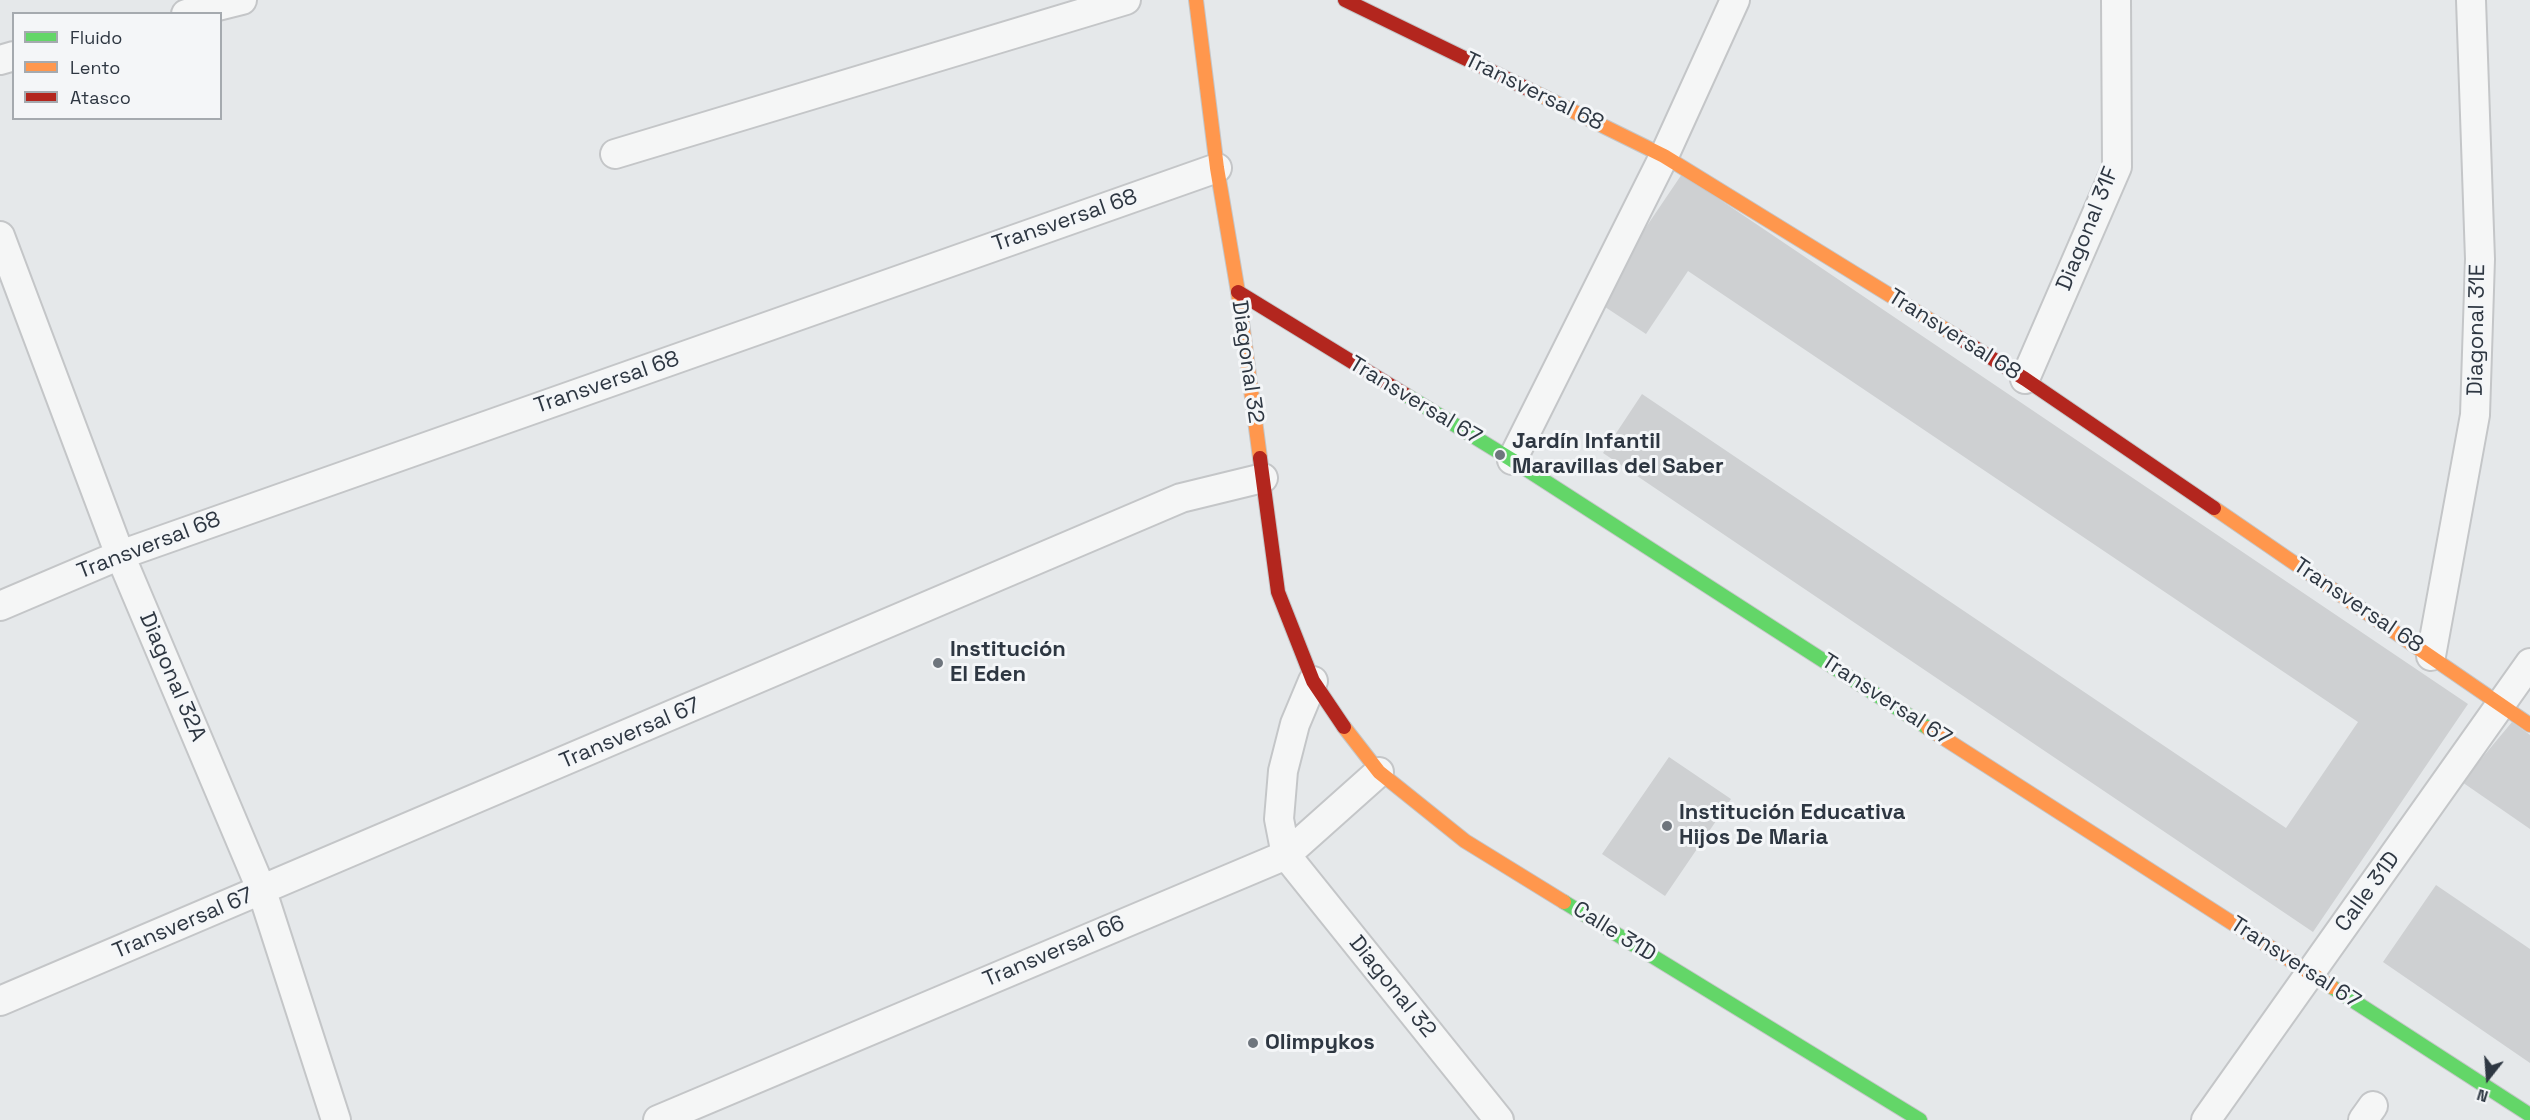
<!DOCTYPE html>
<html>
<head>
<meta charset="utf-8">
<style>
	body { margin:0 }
	#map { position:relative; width:2530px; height:1120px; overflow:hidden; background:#e5e8ea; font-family:"Space Grotesk",sans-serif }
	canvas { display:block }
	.legend { position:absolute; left:12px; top:12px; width:210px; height:108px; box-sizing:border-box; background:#f4f6f8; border:2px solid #a5aaaf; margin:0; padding:8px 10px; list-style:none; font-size:18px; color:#2e3742 }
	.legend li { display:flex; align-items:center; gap:12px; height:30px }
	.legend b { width:30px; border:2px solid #a5aaaf }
	.north { position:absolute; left:2458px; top:1048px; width:60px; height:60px; -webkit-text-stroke:4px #f4f6f8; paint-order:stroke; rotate:197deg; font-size:16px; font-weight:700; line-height:24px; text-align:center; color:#2e3742 }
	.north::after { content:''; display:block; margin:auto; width:21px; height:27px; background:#2e3742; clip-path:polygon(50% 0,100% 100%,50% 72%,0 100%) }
</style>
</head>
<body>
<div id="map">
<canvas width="2530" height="1120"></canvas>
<ul class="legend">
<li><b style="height:8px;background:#63d668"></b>Fluido</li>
<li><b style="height:8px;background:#ff974d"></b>Lento</li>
<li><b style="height:8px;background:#b3261e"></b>Atasco</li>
</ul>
<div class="north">N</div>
</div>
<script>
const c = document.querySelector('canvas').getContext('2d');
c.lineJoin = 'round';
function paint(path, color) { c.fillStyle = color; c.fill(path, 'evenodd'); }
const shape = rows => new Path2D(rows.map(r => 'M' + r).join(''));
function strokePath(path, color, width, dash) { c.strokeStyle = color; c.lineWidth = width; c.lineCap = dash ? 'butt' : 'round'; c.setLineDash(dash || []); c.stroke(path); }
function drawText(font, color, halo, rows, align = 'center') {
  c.font = font + ' "Space Grotesk",sans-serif'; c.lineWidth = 6; c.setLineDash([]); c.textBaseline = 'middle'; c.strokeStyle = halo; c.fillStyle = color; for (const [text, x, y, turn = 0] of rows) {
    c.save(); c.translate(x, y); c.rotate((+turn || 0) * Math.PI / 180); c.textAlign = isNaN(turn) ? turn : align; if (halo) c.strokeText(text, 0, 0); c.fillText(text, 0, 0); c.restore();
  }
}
paint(shape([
	[1682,174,2468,704,2313,932,1603,453,1642,394,2286,828,2358,722,1688,271,1646,334,1596,301],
	[2512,722,2530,735,2530,829,2462,782],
	[1669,757,1731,799,1665,896,1602,854],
	[2436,885,2530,949,2530,1063,2383,962]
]), '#ced0d2');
const street = shape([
	[186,14,242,0],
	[0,60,14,56],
	[615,154,1126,0],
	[0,236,120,555,262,891,336,1120],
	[2025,379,2117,167,2116,0],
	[1512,460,1664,156,1735,0],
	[0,606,120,555,1217,168],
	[2431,656,2475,415,2480,259,2471,0],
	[1313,681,1295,724,1283,771,1279,819,1286,855,1499,1120],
	[0,1001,1181,498,1263,478],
	[658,1120,1286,855,1379,772],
	[2206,1120,2530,663],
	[2363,1120,2373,1106]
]);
const fast = shape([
	[1406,395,1512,460,1928,728],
	[1564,902,1920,1120],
	[2332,987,2530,1115]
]);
const slow = shape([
	[1196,0,1217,168,1238,292,1260,458],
	[1534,92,1664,156,1956,336],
	[2214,508,2530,725],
	[1344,727,1379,772,1465,841,1564,902],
	[1928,728,2332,987]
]);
const jam = shape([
	[1345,0,1534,92],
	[1238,292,1406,395],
	[1956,336,2025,379,2214,508],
	[1260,458,1278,592,1313,681,1344,727]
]);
strokePath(street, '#c4c6c8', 32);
strokePath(fast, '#c4c6c8', 16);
strokePath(slow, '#c4c6c8', 16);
strokePath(jam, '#c4c6c8', 16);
strokePath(street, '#f5f6f6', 28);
strokePath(fast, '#63d668', 14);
strokePath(slow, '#ff974d', 14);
strokePath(jam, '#b3261e', 14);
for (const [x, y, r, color] of [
	[1500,455,6,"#6e757d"],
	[938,663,6,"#6e757d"],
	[1667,826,6,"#6e757d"],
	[1253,1043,6,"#6e757d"]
]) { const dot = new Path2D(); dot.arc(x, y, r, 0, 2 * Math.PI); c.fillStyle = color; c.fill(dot); strokePath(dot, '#f4f6f8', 2); }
drawText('22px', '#2e3742', '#f4f6f8', [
	["Transversal 68",1534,92,26],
	["Transversal 68",1065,221,-19],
	["Diagonal 31F",2088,229,-68],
	["Diagonal 31E",2477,330,-89],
	["Transversal 68",1954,335,32],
	["Diagonal 32",1247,362,82],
	["Transversal 68",607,383,-19],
	["Transversal 67",1415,401,31],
	["Transversal 68",149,546,-21],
	["Transversal 68",2358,606,34],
	["Diagonal 32A",172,677,67],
	["Transversal 67",1886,700,33],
	["Transversal 67",630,734,-23],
	["Calle 31D",2368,892,-54],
	["Transversal 67",183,924,-23],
	["Calle 31D",1614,932,32],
	["Transversal 66",1054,952,-23],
	["Transversal 67",2295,963,33],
	["Diagonal 32",1392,987,51]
]);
drawText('bold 22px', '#2e3742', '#f4f6f8', [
	["Jardín Infantil",1512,442],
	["Maravillas del Saber",1512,467],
	["Institución",950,650],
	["El Eden",950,675],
	["Institución Educativa",1679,813],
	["Hijos De Maria",1679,838],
	["Olimpykos",1265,1043]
], 'left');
</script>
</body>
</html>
